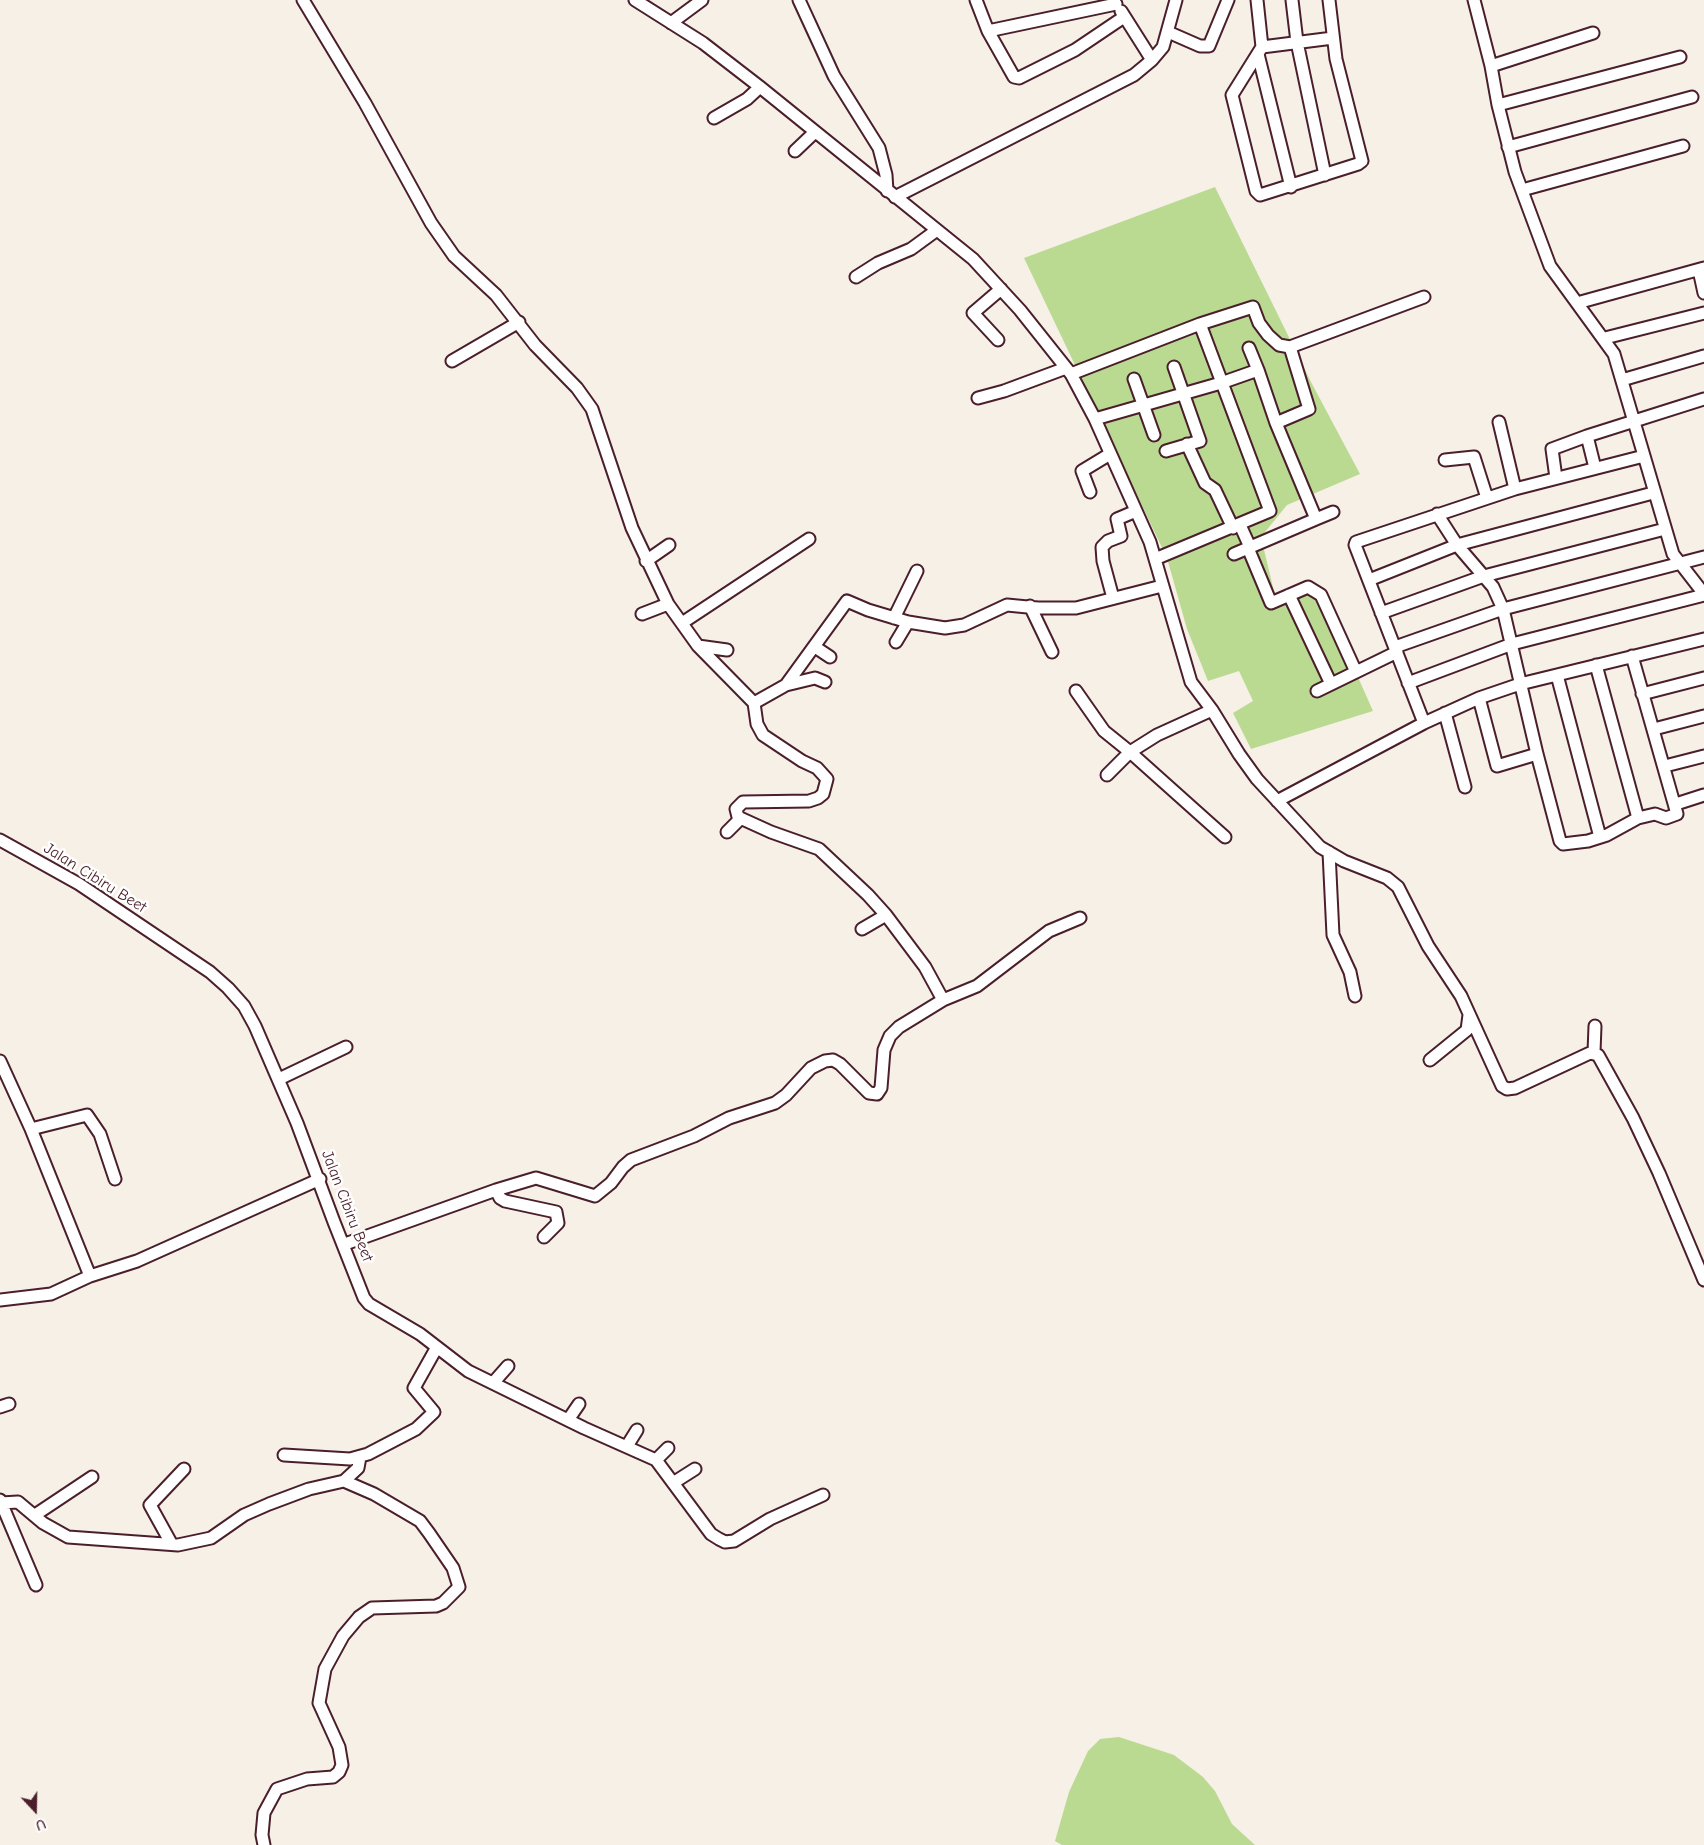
<!DOCTYPE html>
<html>
<head>
<meta charset="utf-8">
<style>
	body { margin:0 }
	#map { position:relative; width:1704px; height:1845px; overflow:hidden; background:#f6f0e7; font-family:"Comic Neue",sans-serif }
	canvas { display:block }
	.north { position:absolute; left:10px; top:1785px; width:50px; height:50px; -webkit-text-stroke:4px #fff; paint-order:stroke; rotate:159deg; font-size:14px; font-weight:700; line-height:20px; text-align:center; color:#4a1f2b }
	.north::after { content:''; display:block; margin:auto; width:18px; height:22px; background:#4a1f2b; clip-path:polygon(50% 0,100% 100%,50% 72%,0 100%) }
</style>
</head>
<body>
<div id="map">
<canvas width="1704" height="1845"></canvas>
<div class="north">U</div>
</div>
<script>
const c = document.querySelector('canvas').getContext('2d');
c.lineJoin = 'round';
function paint(path, color) { c.fillStyle = color; c.fill(path, 'evenodd'); }
const shape = rows => new Path2D(rows.map(r => 'M' + r).join(''));
function strokePath(path, color, width, dash) { c.strokeStyle = color; c.lineWidth = width; c.lineCap = dash ? 'butt' : 'round'; c.setLineDash(dash || []); c.stroke(path); }
function drawText(font, color, halo, rows, align = 'center') {
  c.font = font + ' "Comic Neue",sans-serif'; c.lineWidth = 5; c.setLineDash([]); c.textBaseline = 'middle'; c.strokeStyle = halo; c.fillStyle = color; for (const [text, x, y, turn = 0] of rows) {
    c.save(); c.translate(x, y); c.rotate((+turn || 0) * Math.PI / 180); c.textAlign = isNaN(turn) ? turn : align; if (halo) c.strokeText(text, 0, 0); c.fillText(text, 0, 0); c.restore();
  }
}
paint(shape([
	[1215,187,1311,382,1360,474,1287,505,1261,537,1276,600,1318,587,1373,711,1251,749,1233,713,1253,701,1239,671,1208,681,1187,629,1167,558,1024,258],
	[1119,1737,1174,1755,1203,1777,1215,1791,1232,1824,1255,1845,1062,1845,1055,1841,1069,1792,1088,1751,1100,1739]
]), '#bada92');
const minor = shape([
	[303,0,365,103,431,223,454,256,496,295,535,345,577,388,592,409,632,528,668,604,698,646,754,703,757,724,763,735,802,761,817,768,827,779,823,794,818,798,809,801,743,802,736,809,738,817,771,832,819,849,868,895,886,915,925,967,943,1000],
	[635,0,703,43,760,87,973,259,1020,310,1071,374,1095,419,1150,542,1191,682,1212,710,1239,754,1257,779,1320,847,1344,861,1387,878,1398,887,1428,946,1461,996,1502,1086,1507,1089,1515,1088,1590,1053,1598,1055,1633,1118,1659,1173,1704,1280],
	[799,0,834,76,879,148,886,175,887,191],
	[976,0,988,31,1014,77,1019,78,1075,50,1124,17],
	[1257,0,1262,47,1232,95,1256,191,1260,195,1358,164,1362,161,1336,59,1329,0],
	[1292,0,1297,42,1325,175],
	[1474,0,1491,66,1498,105,1515,172,1550,266,1614,354,1673,554,1704,594],
	[1121,11,1152,60],
	[671,23,702,0],
	[988,31,1116,4],
	[1168,32,1200,46,1209,46,1228,0],
	[1262,47,1333,38],
	[1258,54,1291,187],
	[1491,66,1593,33],
	[1498,105,1680,57],
	[714,118,747,99,760,87],
	[1508,147,1692,97],
	[795,151,815,132],
	[1522,190,1683,146],
	[895,197,1134,75,1152,60,1163,47,1176,0],
	[1699,270,1704,293],
	[856,277,878,263,911,249,937,230],
	[1577,303,1704,268],
	[1605,338,1704,313],
	[998,340,973,313,1001,289],
	[452,361,519,322],
	[1258,370,1276,423,1316,519,1333,512],
	[1071,374,1200,324,1253,307,1259,323,1268,335,1279,345,1290,347,1424,297],
	[1134,379,1154,435],
	[1622,380,1704,356],
	[978,398,1004,391,1066,368],
	[1095,419,1221,383,1258,370,1249,348],
	[1499,422,1515,489],
	[1276,423,1309,409,1290,347],
	[1187,444,1205,483,1215,490,1233,528],
	[1166,451,1200,441,1174,367],
	[1445,460,1474,457,1487,498],
	[1595,468,1587,436,1704,399],
	[1556,478,1552,449,1587,436],
	[1090,492,1082,471,1110,454],
	[1437,514,1457,545,1493,587,1503,609,1537,754,1560,841,1563,844,1588,841,1607,835,1638,818,1655,814,1666,818,1677,814,1632,656],
	[1240,525,1250,547],
	[1248,548,1271,603,1308,587,1321,595,1356,672],
	[1234,554,1316,519],
	[1155,559,1270,511,1200,324],
	[646,561,669,545],
	[1369,580,1457,545,1653,493],
	[1289,595,1331,684],
	[1113,598,1103,561,1102,547,1108,541,1121,536,1117,519,1136,511],
	[1030,606,1052,652],
	[1381,613,1484,576,1665,529],
	[642,614,668,604],
	[894,618,917,571],
	[682,623,809,539],
	[896,642,908,622],
	[698,646,727,650],
	[815,647,830,657],
	[1395,647,1503,609,1704,557],
	[1596,665,1638,818],
	[1557,675,1600,837],
	[1408,683,1512,644,1704,595],
	[786,685,815,678,825,682],
	[1076,691,1104,731,1130,752,1225,837],
	[1317,691,1397,652],
	[1642,694,1704,678],
	[1479,698,1497,766,1537,754],
	[754,703,786,685,847,601,868,610,908,622,945,628,964,625,1007,605,1038,608,1076,608,1162,586],
	[1445,713,1465,787],
	[1424,723,1355,545,1356,542,1515,489,1644,456],
	[1654,729,1704,716],
	[1665,766,1704,756],
	[1107,775,1130,752,1157,735,1212,710],
	[1277,801,1424,723,1479,698,1520,684,1704,639],
	[1676,804,1704,795],
	[727,832,740,819],
	[0,840,79,884,210,972,228,988,244,1006,255,1026,297,1123,334,1222,364,1298,369,1304,420,1334,468,1371,584,1428,656,1460,711,1534,719,1539,725,1542,734,1541,770,1519,823,1495],
	[1329,852,1333,935,1350,972,1355,996],
	[862,929,886,915],
	[1594,1052,1595,1026],
	[1430,1060,1467,1030,1469,1015],
	[0,1061,31,1129,90,1276,51,1294,0,1300],
	[279,1079,346,1047],
	[31,1129,87,1115,100,1134,115,1179],
	[496,1190,500,1198,505,1201,556,1212,558,1223,544,1237],
	[345,1244,496,1190,536,1178,595,1196,611,1183,623,1167,631,1160,694,1136,729,1118,775,1103,786,1095,811,1068,825,1061,833,1060,840,1064,869,1093,877,1094,881,1088,884,1050,890,1036,899,1027,943,1000,977,986,1049,931,1080,918],
	[90,1276,137,1261,320,1179],
	[493,1383,508,1366],
	[0,1407,9,1404],
	[568,1420,579,1404],
	[627,1446,637,1430],
	[284,1455,350,1459,368,1454,416,1429,434,1412,414,1388,437,1347],
	[656,1460,668,1448],
	[344,1481,358,1468,360,1457],
	[673,1483,695,1469],
	[0,1500,36,1585],
	[1,1503,18,1502,43,1523,68,1537,178,1545,211,1538,244,1515,269,1504,309,1489,344,1481,374,1494,420,1521,429,1533,453,1568,459,1587,443,1603,436,1606,372,1608,359,1617,343,1636,325,1669,319,1703,339,1747,342,1765,339,1772,333,1777,307,1779,277,1789,264,1813,262,1835,264,1845],
	[35,1515,92,1477],
	[171,1543,150,1505,184,1469]
]);
strokePath(minor, '#4a1f2b', 15);
strokePath(minor, '#fff', 11);
drawText('16px', '#4a1f2b', '#fff', [
	["Jalan Cibiru Beet",95,878,32],
	["Jalan Cibiru Beet",347,1206,69]
]);
</script>
</body>
</html>
